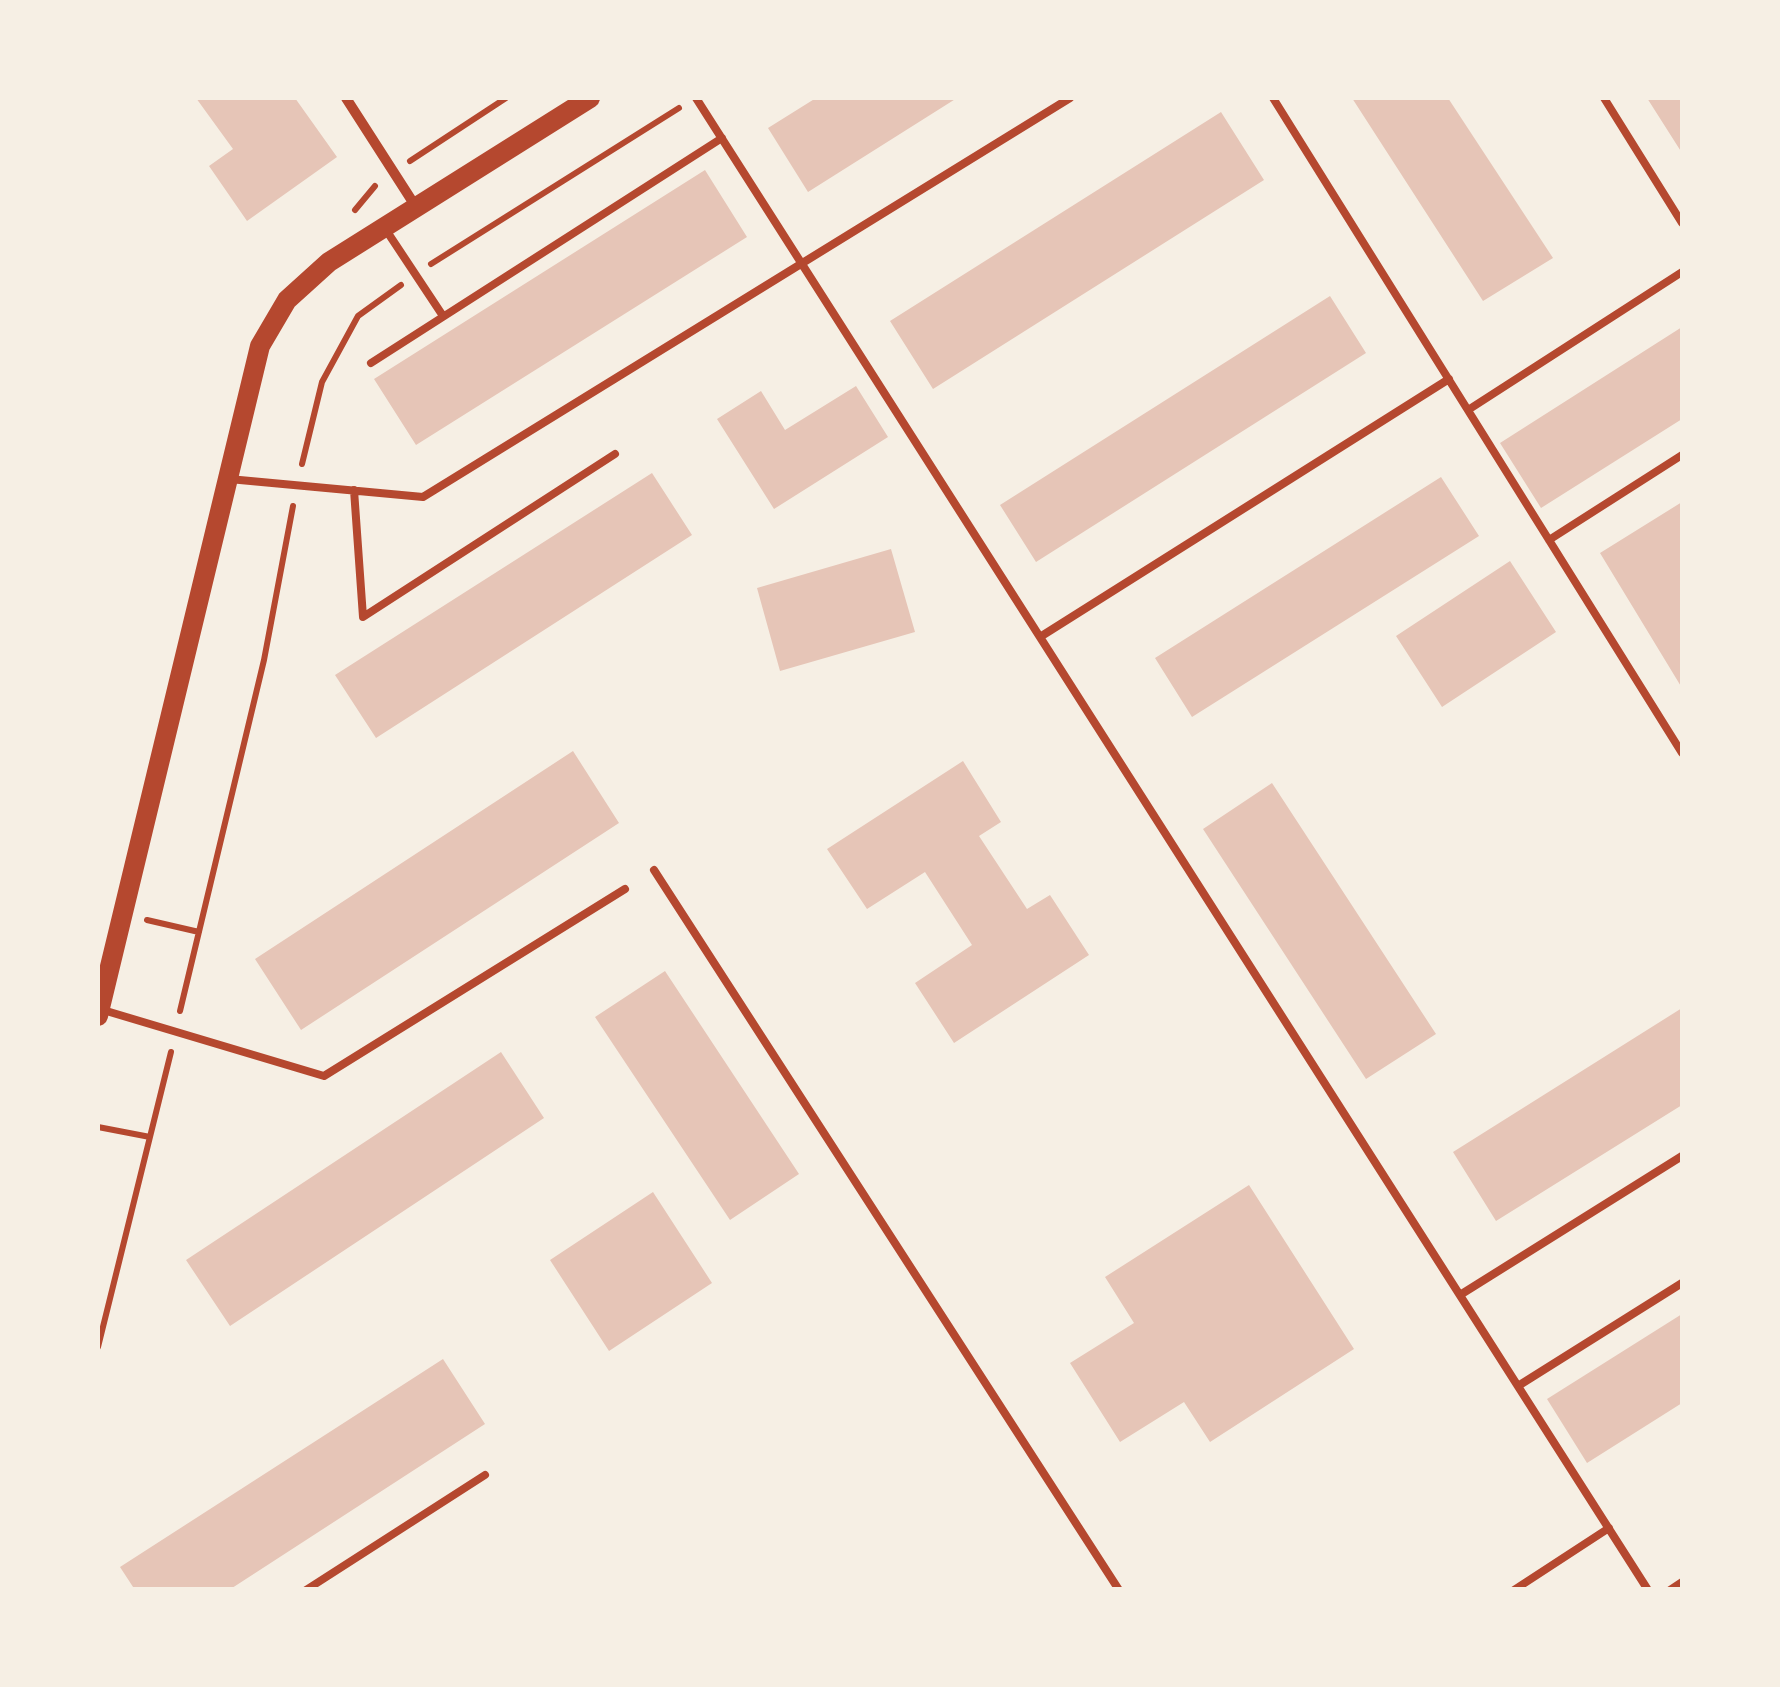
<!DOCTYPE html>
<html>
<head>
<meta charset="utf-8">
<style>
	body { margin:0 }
	#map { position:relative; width:1780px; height:1687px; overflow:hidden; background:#f6efe4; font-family:Commissioner,sans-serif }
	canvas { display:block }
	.frame { position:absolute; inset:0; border:100px solid #f6efe4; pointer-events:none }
</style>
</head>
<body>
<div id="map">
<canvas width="1780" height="1687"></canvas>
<div class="frame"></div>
</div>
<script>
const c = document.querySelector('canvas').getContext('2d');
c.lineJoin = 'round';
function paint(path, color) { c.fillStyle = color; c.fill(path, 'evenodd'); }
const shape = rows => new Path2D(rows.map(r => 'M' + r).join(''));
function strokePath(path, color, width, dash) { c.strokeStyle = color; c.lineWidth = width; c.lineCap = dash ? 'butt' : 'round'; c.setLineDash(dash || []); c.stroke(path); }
paint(shape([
	[196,98,295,98,337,157,247,221,209,166,233,149],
	[816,98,957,98,808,192,768,128],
	[1352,98,1448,98,1553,258,1483,301],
	[1647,98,1682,98,1682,153],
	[1221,112,1264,180,933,389,890,321],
	[705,170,747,237,416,445,374,379],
	[1330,296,1366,353,1036,562,1000,505],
	[1682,327,1682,419,1541,508,1500,443],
	[856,386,888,437,774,509,717,419,761,391,785,430],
	[652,473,692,535,376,738,335,675],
	[1441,477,1479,536,1192,717,1155,658],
	[1682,502,1682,688,1600,553],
	[891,549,915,632,780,671,757,588],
	[1510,561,1556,632,1442,707,1396,636],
	[573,751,619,823,301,1030,255,959],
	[963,761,1001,822,979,836,1027,909,1050,895,1089,955,954,1043,915,983,972,945,925,872,867,909,827,849],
	[1272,783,1436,1034,1366,1079,1203,829],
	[665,971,799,1174,730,1220,595,1017],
	[1682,1008,1682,1105,1496,1221,1453,1152],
	[501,1052,544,1118,230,1326,186,1260],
	[1249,1185,1354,1349,1210,1442,1184,1402,1120,1442,1070,1363,1134,1323,1105,1277],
	[653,1192,712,1283,609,1351,550,1260],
	[1682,1314,1682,1403,1587,1463,1547,1399],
	[443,1359,485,1424,229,1590,135,1590,120,1567]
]), '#e6c5b7');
strokePath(shape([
	[410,161,506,98],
	[355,210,375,186],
	[431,264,679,108],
	[302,464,322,382,358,316,401,285],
	[147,920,199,932],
	[180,1011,264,660,293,506],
	[98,1127,150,1137],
	[98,1347,171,1052]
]), '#b5482f', 6);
strokePath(shape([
	[696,98,1648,1590],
	[1273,98,1682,753],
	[1604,98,1682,223],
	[386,230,443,316],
	[371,363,722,138],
	[1468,410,1682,272],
	[229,479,423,497,1070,98],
	[354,490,363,617,615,454],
	[1549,540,1682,455],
	[1040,637,1449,379],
	[654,870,1119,1590],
	[103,1010,324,1076,625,889],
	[1460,1295,1682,1156],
	[1518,1386,1682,1283],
	[306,1590,485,1475],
	[1514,1590,1609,1528],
	[1670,1590,1682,1582]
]), '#b5482f', 8);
strokePath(shape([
	[346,98,416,207]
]), '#b5482f', 10);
strokePath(shape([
	[98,1016,260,346,287,300,329,262,590,98]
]), '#b5482f', 20);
</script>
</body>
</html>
